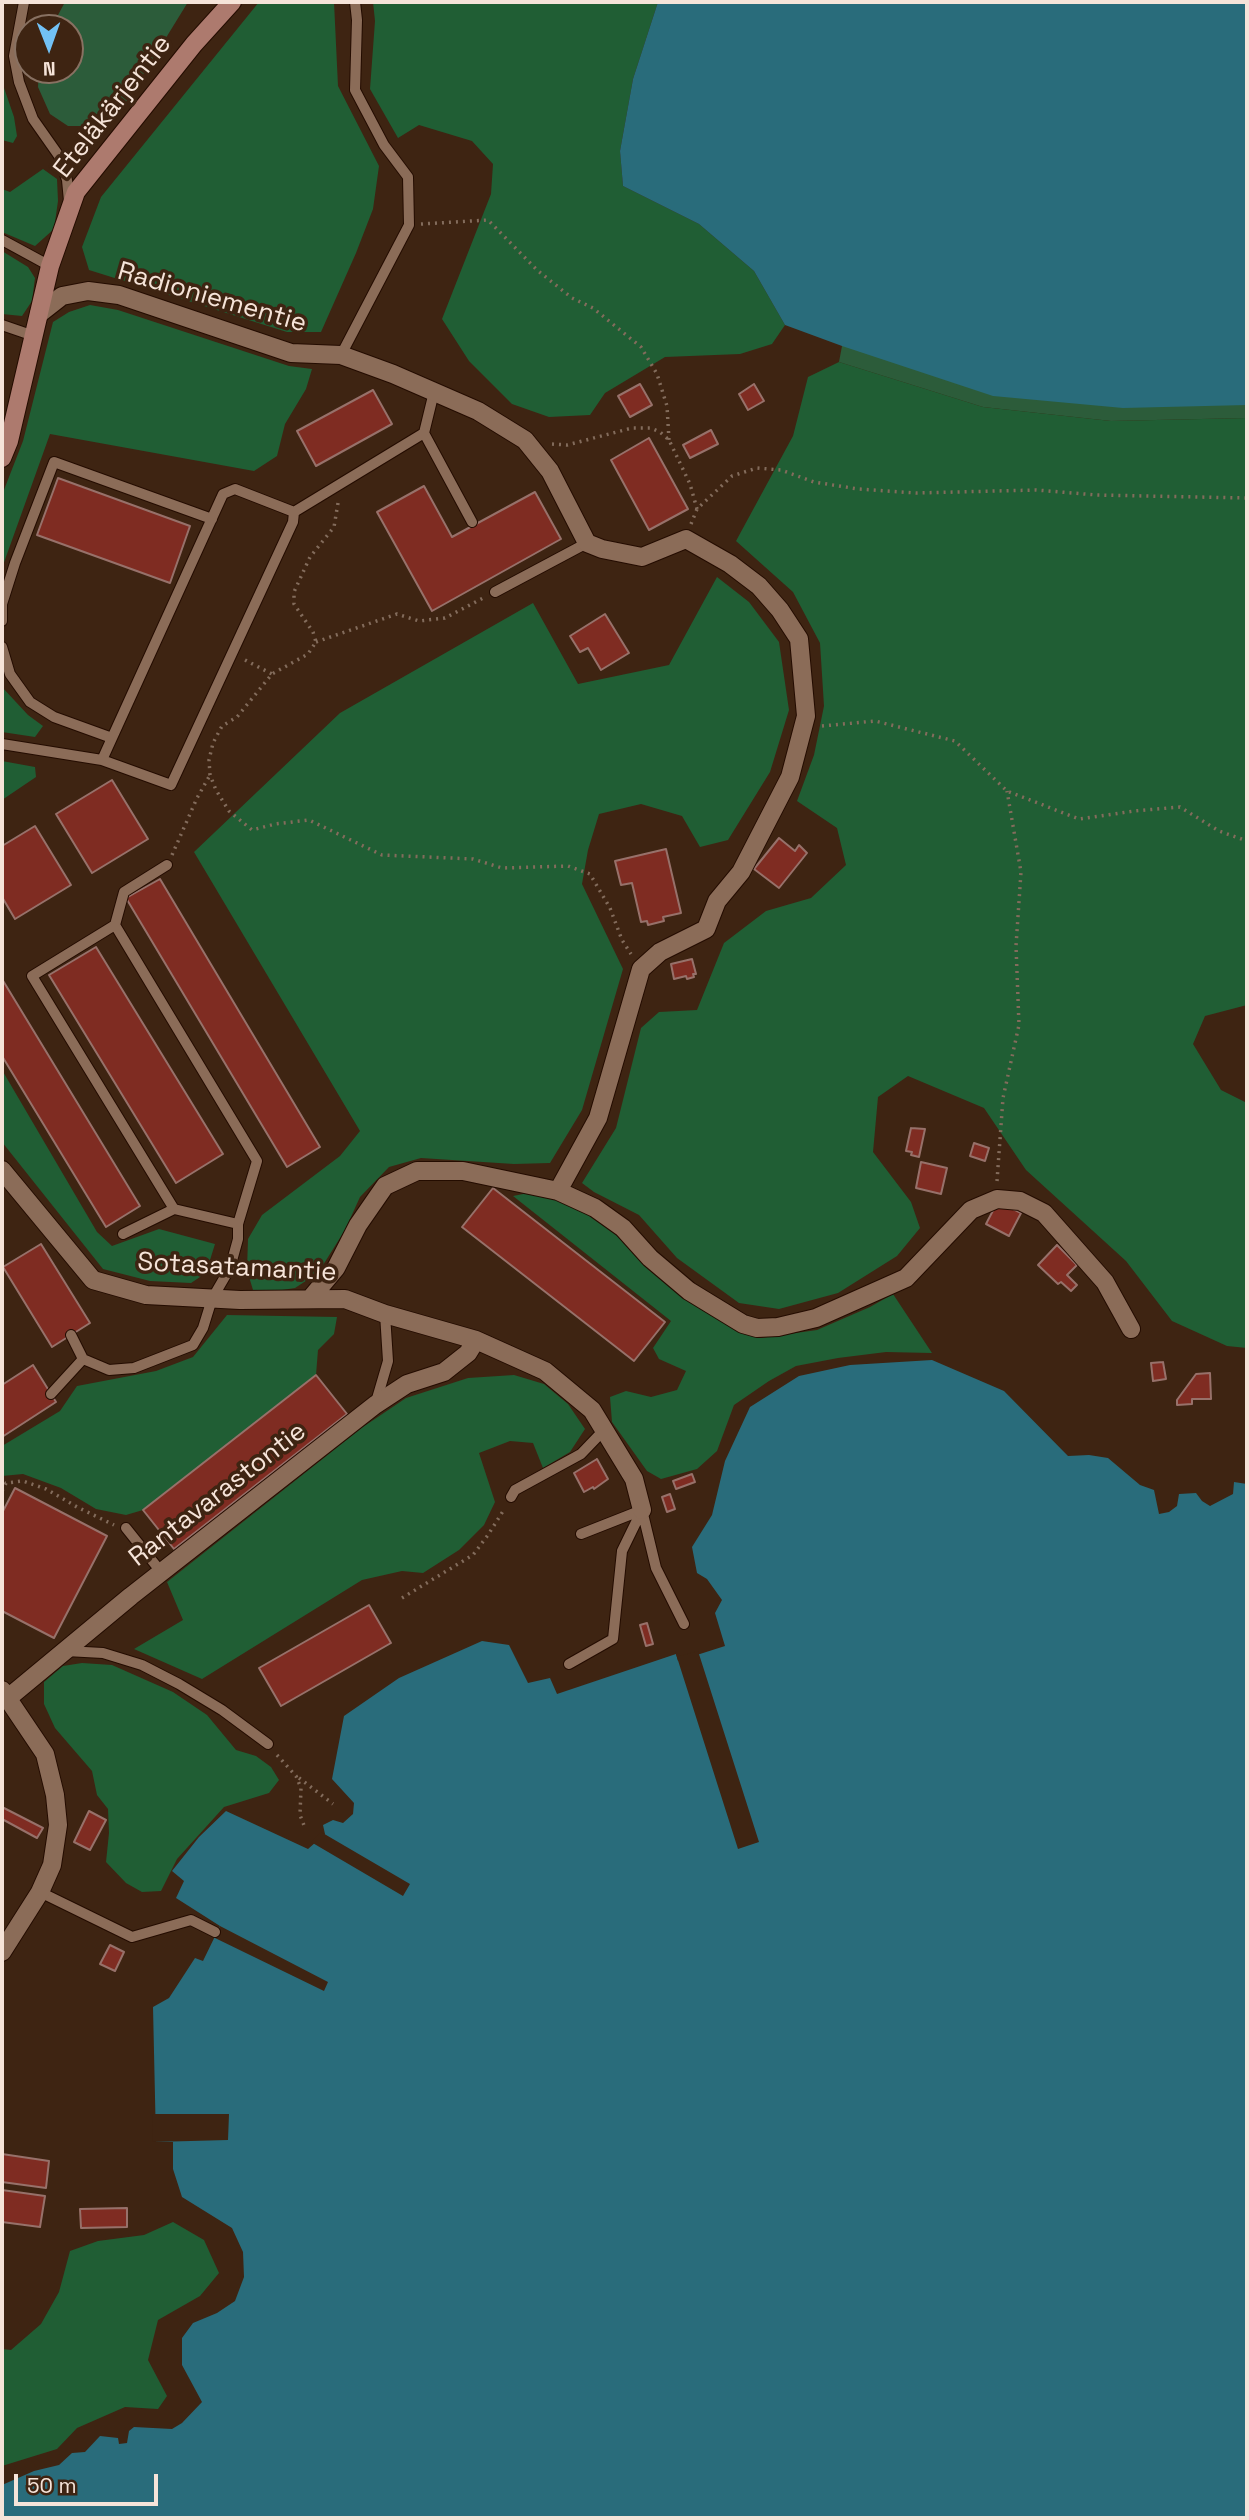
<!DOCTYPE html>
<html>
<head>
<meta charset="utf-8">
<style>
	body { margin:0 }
	#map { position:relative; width:1249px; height:2520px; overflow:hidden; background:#3e2412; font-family:"Space Grotesk",sans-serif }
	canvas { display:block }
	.frame { position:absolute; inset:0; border:4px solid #f6e4d9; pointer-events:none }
	.north { position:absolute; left:14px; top:14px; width:70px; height:70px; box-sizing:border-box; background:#3e2412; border:2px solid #887162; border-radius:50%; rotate:179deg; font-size:19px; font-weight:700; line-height:28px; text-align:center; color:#f6e4d9 }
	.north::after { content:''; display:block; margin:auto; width:24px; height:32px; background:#72c1f5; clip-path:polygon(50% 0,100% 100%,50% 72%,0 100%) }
	.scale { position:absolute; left:14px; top:2474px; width:144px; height:32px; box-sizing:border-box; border:4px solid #f6e4d9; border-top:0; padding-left:9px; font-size:21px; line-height:24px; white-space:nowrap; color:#f6e4d9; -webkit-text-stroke:5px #3e2412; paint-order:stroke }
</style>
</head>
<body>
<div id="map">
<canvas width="1249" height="2520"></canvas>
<div class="frame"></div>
<div class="north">N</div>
<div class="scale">50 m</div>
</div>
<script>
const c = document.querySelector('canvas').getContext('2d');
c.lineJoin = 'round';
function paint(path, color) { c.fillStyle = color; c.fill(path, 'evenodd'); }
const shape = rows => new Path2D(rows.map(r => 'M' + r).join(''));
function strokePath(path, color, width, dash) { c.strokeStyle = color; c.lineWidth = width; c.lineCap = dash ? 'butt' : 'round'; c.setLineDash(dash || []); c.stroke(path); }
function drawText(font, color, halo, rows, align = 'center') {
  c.font = font + ' "Space Grotesk",sans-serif'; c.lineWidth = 7; c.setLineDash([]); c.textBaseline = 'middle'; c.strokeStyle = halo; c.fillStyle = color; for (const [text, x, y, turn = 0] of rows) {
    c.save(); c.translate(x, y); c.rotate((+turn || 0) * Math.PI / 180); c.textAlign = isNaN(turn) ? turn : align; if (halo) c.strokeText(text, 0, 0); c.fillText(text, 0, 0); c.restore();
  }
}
paint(shape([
	[65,2,188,2,124,106,93,126,68,126,50,114,38,87,39,70,70,70,70,28,51,28],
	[854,333,1247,378,1247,418,1111,421,983,407,839,362,842,346]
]), '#2c5c3a');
paint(shape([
	[259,2,334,2,338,86,379,166,373,209,356,253,321,332,287,332,89,270,82,247,101,197],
	[373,2,658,2,633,79,620,151,623,186,699,224,754,271,785,325,772,344,740,354,665,357,605,393,590,415,549,417,512,404,469,361,442,319,491,194,493,164,472,141,419,125,398,138,370,89,375,21],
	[2,82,14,117,17,136,13,143,2,140],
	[43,169,57,179,58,201,54,229,35,246,2,232,2,189,10,192],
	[2,251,28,267,35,278,32,301,22,316,2,314],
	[90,305,118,310,289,366,312,369,306,389,285,424,277,456,254,471,50,434,2,568,2,495,23,441,53,322,69,312],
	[839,362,983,407,1111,421,1247,418,1247,1005,1205,1016,1193,1044,1221,1090,1247,1103,1247,1348,1227,1346,1172,1321,1126,1261,1026,1170,984,1108,908,1076,878,1097,873,1152,911,1202,920,1228,897,1256,838,1293,779,1309,739,1303,677,1258,639,1215,594,1192,582,1183,616,1128,641,1028,659,1012,697,1010,724,943,766,911,811,898,846,865,837,828,797,801,814,755,824,706,820,643,793,592,736,541,793,436,808,377],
	[717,577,749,602,779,642,789,710,770,772,728,840,700,847,682,816,641,804,599,814,588,850,582,884,623,969,582,1110,550,1163,514,1164,421,1158,389,1167,360,1197,345,1230,318,1273,295,1288,276,1291,253,1290,247,1270,248,1239,262,1215,340,1156,360,1131,194,852,340,713,533,603,578,684,669,665],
	[2,687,28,715,43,726,35,737,2,732],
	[2,761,35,767,36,777,2,800],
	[2,1070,97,1232,112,1246,159,1229,215,1244,206,1273,191,1283,150,1281,103,1269,2,1142],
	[528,1193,568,1203,606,1224,639,1260,694,1305,729,1326,760,1338,817,1330,870,1307,893,1294,932,1353,886,1352,838,1358,796,1366,769,1381,734,1405,717,1451,697,1469,661,1479,647,1471,612,1422,610,1397,626,1391,651,1397,677,1390,686,1371,659,1359,653,1348,671,1321,513,1196],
	[227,1315,337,1317,334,1334,318,1350,316,1375,143,1510,126,1515,96,1509,61,1488,23,1474,2,1476,2,1446,60,1411,77,1386,156,1371,193,1357],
	[514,1375,544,1384,568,1404,585,1429,570,1452,543,1468,533,1443,510,1441,479,1453,495,1502,484,1525,459,1550,423,1573,402,1571,362,1580,202,1679,134,1649,183,1620,167,1582,363,1427,406,1398,468,1378],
	[82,1663,112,1665,173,1692,207,1715,236,1750,256,1756,271,1767,279,1780,269,1793,224,1807,177,1859,161,1891,142,1892,126,1883,106,1862,109,1833,108,1809,97,1795,92,1771,55,1728,44,1704,44,1682,63,1666],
	[173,2222,204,2240,219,2273,200,2296,158,2320,148,2360,167,2396,158,2409,125,2407,77,2428,57,2449,2,2466,2,2349,11,2350,41,2324,59,2292,70,2251,98,2241,144,2235]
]), '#205e34');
paint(shape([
	[658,2,1247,2,1247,405,1123,408,993,396,842,346,785,325,754,271,699,224,623,186,620,151,633,79],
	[932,1360,1004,1391,1068,1456,1089,1455,1108,1458,1140,1485,1154,1490,1159,1514,1169,1512,1177,1506,1179,1494,1196,1493,1202,1501,1210,1506,1233,1494,1234,1482,1247,1484,1247,2518,2,2518,2,2485,34,2471,59,2465,72,2453,85,2452,100,2436,118,2438,119,2444,127,2443,129,2431,134,2427,172,2429,182,2423,202,2402,182,2365,182,2338,193,2323,217,2313,235,2301,244,2277,243,2252,232,2228,182,2197,173,2169,173,2142,156,2142,153,2007,169,1998,195,1958,203,1961,220,1926,176,1898,184,1881,172,1871,199,1837,226,1811,308,1849,325,1834,323,1825,333,1820,343,1823,353,1814,354,1803,332,1779,344,1716,399,1678,482,1641,509,1645,528,1683,550,1678,557,1694,676,1654,678,1661,725,1646,715,1613,722,1600,707,1579,697,1573,692,1547,712,1515,725,1461,750,1407,799,1376,850,1365]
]), '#296c7b');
paint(shape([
	[675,1651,680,1656,698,1651,759,1842,738,1849],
	[321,1832,410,1884,403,1896,311,1842],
	[220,1926,328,1982,324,1991,215,1938],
	[152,2114,229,2114,228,2140,153,2142]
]), '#3e2412');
const building = shape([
	[640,384,652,405,630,417,618,396,640,384],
	[754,384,764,401,748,410,739,394,754,384],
	[373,390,392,424,316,466,297,431,373,390],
	[711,430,718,444,690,458,683,445,711,430],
	[649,438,688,509,649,530,611,460,649,438],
	[58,478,190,526,170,583,37,535,58,478],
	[424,486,452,537,535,492,561,539,432,611,377,512,424,486],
	[605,614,629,653,601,670,588,648,580,652,570,636,605,614],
	[112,780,148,839,92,873,56,814,112,780],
	[35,826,71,885,15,919,2,897,2,846,35,826],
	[779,838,795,851,799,845,807,853,779,888,754,869,779,838],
	[666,849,681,913,663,917,664,921,648,925,647,921,641,922,632,883,621,885,615,861,666,849],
	[160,879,320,1147,287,1167,126,898,160,879],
	[96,947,223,1154,176,1183,49,975,96,947],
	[692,959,696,974,693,974,694,977,687,979,686,976,674,979,671,964,692,959],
	[2,979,140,1206,106,1227,2,1056,2,979],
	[911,1128,925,1129,919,1157,911,1155,912,1152,906,1151,911,1128],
	[974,1143,989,1148,985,1161,970,1156,974,1143],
	[921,1162,947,1168,941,1194,916,1188,921,1162],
	[493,1188,665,1322,634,1361,462,1227,493,1188],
	[998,1201,1021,1213,1009,1236,986,1224,998,1201],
	[41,1244,90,1323,52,1347,3,1267,41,1244],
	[1057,1245,1077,1265,1067,1275,1077,1285,1071,1291,1061,1282,1058,1284,1038,1265,1057,1245],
	[1163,1362,1166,1379,1153,1381,1151,1363,1163,1362],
	[33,1365,56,1402,2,1437,2,1385,33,1365],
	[1210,1373,1211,1399,1192,1399,1192,1404,1177,1405,1177,1400,1196,1374,1210,1373],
	[316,1375,347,1414,174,1549,143,1510,316,1375],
	[597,1459,608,1479,594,1489,593,1487,584,1492,574,1473,597,1459],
	[692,1474,695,1482,676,1489,673,1481,692,1474],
	[15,1488,107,1536,54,1638,2,1611,2,1513,15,1488],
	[670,1494,675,1509,667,1512,662,1497,670,1494],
	[369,1605,391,1643,281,1706,259,1668,369,1605],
	[647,1623,653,1644,646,1646,640,1625,647,1623],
	[2,1807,43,1828,37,1838,2,1819,2,1807],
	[89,1811,106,1820,90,1850,74,1842,89,1811],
	[110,1945,124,1952,115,1971,100,1964,110,1945],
	[2,2154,49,2161,46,2188,2,2182,2,2154],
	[2,2190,45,2196,40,2227,2,2222,2,2190],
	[127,2208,127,2227,81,2228,80,2209,127,2208]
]);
paint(building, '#7f2c22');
strokePath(building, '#97716a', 2);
const lane = shape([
	[24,2,14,56,19,82,33,119,59,156,67,180,69,201],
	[2,240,50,266],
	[2,325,34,336],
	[341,355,409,225,408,177,384,145,355,90,357,20,355,2],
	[424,433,472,522],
	[294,512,424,433,434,392],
	[495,592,587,543],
	[2,621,2,604,15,563,54,462,212,519],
	[2,647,10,674,30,702,54,717,112,738],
	[2,744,102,760,171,785,293,522,294,512,235,489,223,494,102,760],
	[115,925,124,892,167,865],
	[123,1234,174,1209],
	[71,1335,83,1359,109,1370,134,1368,193,1345,203,1328,212,1299,230,1268,238,1239,238,1224,257,1161,115,925,32,976,174,1209,238,1224],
	[51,1394,83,1359],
	[376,1402,388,1361,385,1314],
	[511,1497,515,1490,581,1454,604,1430],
	[642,1510,656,1568,684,1624],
	[126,1528,162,1573],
	[581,1534,642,1510],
	[66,1651,103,1653,142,1665,179,1684,222,1710,268,1744],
	[569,1664,613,1639,622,1551,642,1510],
	[40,1892,132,1937,191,1920,215,1932]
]);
const street = shape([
	[39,314,62,296,88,291,119,295,291,353,341,355,393,374,478,411,525,440,550,471,587,543,602,549,642,557,686,539,730,564,759,586,780,610,799,639,806,716,790,777,741,872,717,901,706,929,660,952,641,969,598,1118,558,1191],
	[2,1170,93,1280,146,1295,240,1300,345,1299,385,1314,476,1340,545,1371,592,1410,634,1479,642,1510],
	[310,1299,336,1268,358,1225,385,1186,417,1171,463,1171,558,1191,595,1208,623,1228,650,1258,689,1291,743,1324,757,1328,778,1327,816,1318,906,1278,971,1210,997,1199,1020,1201,1044,1213,1105,1282,1131,1329],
	[8,1698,131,1596,375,1405,407,1384,444,1372,468,1353,476,1340],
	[2,1952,40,1892,52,1865,58,1825,55,1795,45,1754,2,1690]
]);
const secondary = shape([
	[2,458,9,441,50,266,76,192,194,44,232,2]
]);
strokePath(lane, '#240c00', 12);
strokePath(street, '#240c00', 20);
strokePath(secondary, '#240c00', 20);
strokePath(shape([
	[421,224,488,220,537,270,572,298,593,308,641,347,657,374,667,406,669,440],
	[552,444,567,445,632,428,651,428,660,432,669,440,690,484,697,509],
	[338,503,334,527,310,557,294,592,294,604,313,632,316,642,308,654,272,674,237,717,222,726,213,743,209,760,210,775,216,790,229,811,252,830,275,824,309,820,382,855,473,859,502,868,568,866,590,874,610,908,622,940,631,954],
	[691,524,697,509,732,476,757,468,781,470,814,482,858,489,916,493,1036,490,1097,495,1247,498],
	[316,642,397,614,419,621,445,618,485,597],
	[245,660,272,674],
	[822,726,875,721,955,741,1007,791,1079,819,1134,811,1180,807,1219,831,1247,841],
	[172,855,197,798,210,775],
	[997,1181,1003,1098,1019,1025,1016,946,1021,872,1007,791],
	[2,1491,6,1483,23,1481,46,1489,77,1507,114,1525],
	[402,1598,473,1555,488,1535,505,1508],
	[277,1755,296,1776,301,1788,300,1815,305,1828],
	[299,1778,333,1804]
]), '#836c5c', 3.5, [2, 5]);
strokePath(lane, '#8b6c58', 10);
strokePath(street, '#8b6c58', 18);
strokePath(secondary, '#ad7a6e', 18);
drawText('26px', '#f6e4d9', '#3e2412', [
	["Eteläkärjentie",113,107,-52],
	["Radioniementie",212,298,16],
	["Sotasatamantie",237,1268,3],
	["Rantavarastontie",218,1495,-38]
]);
</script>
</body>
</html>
